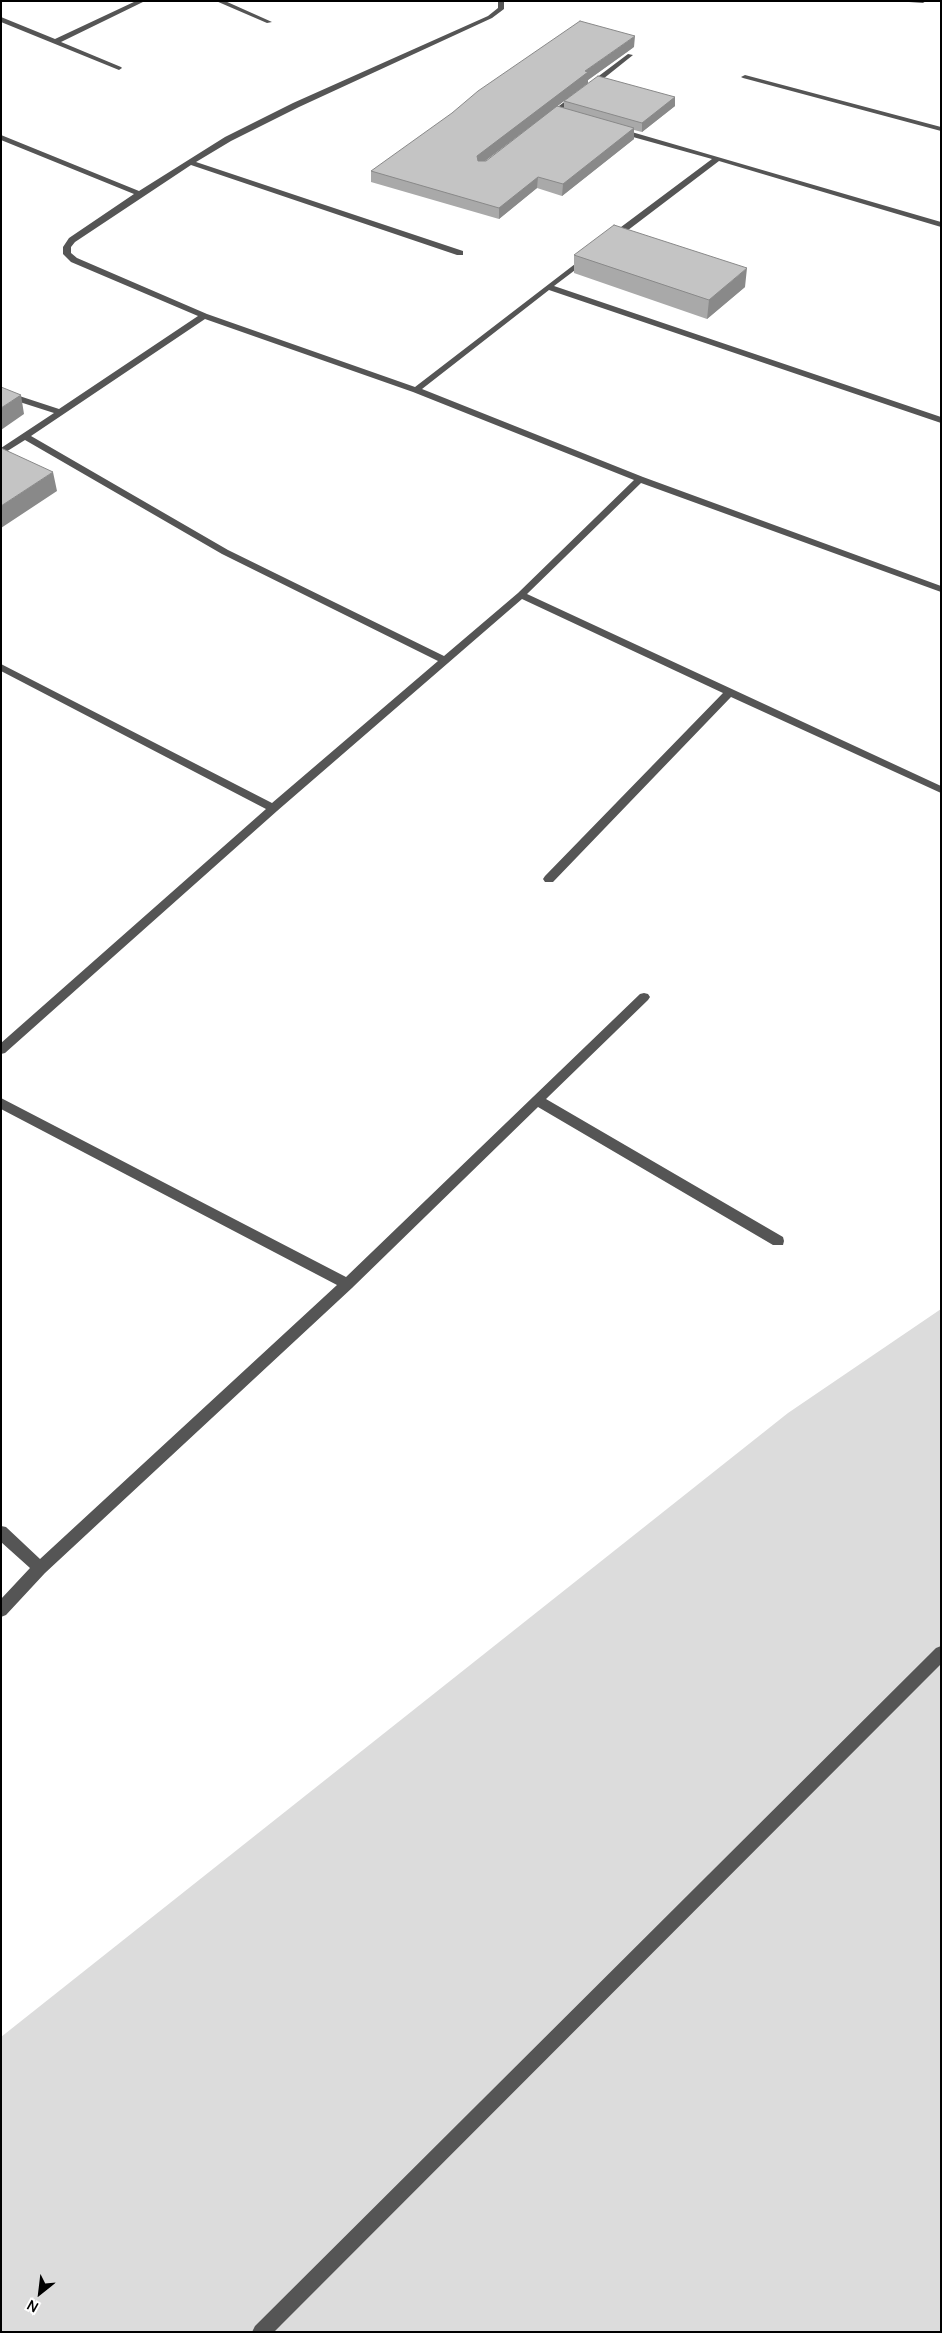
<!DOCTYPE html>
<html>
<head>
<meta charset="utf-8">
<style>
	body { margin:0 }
	#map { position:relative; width:942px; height:2333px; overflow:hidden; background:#fff; font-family:Manrope,sans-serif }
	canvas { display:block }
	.frame { position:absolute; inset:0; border:2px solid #000; pointer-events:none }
	.north { position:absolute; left:15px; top:2268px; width:50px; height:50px; -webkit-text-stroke:4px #fff; paint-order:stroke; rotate:209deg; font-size:14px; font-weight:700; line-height:20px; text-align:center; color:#000 }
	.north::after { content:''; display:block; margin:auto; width:18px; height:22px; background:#000; clip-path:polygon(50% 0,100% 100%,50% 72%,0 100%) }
</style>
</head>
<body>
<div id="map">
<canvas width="942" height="2333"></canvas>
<div class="frame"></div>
<div class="north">N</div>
</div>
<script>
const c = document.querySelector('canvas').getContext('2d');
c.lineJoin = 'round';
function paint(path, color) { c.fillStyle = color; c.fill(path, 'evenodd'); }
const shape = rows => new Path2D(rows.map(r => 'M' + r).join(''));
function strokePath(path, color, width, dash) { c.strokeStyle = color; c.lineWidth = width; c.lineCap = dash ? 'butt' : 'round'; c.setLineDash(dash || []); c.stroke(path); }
paint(shape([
	[941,1309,941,2332,1,2332,1,2037,788,1413]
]), '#dcdcdc');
paint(shape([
	[136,1,145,1,61,42,121,67,122,68,119,70,1,22,1,17,55,39,136,1],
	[216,1,225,1,272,22,267,23,216,1],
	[498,1,504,1,504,9,492,18,299,107,231,141,196,162,463,251,463,255,457,255,191,165,75,242,71,247,71,253,77,258,207,314,415,387,588,254,592,256,591,258,554,286,941,417,941,423,549,290,422,389,643,477,941,586,941,592,641,483,527,594,941,786,941,793,731,697,553,882,545,882,543,879,545,876,723,693,522,599,277,811,5,1053,1,1054,1,1043,266,809,1,671,1,664,272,803,438,661,222,554,25,440,1,455,1,448,54,413,1,396,1,390,59,409,198,316,71,262,63,254,63,247,69,238,134,194,1,140,1,135,139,191,225,137,293,103,488,16,498,8,498,1],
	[205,319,413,392,634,480,518,593,444,656,228,550,31,436,205,319],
	[895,1,926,1,923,3,895,1],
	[628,54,633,55,553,119,547,119,547,115,628,54],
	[745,75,941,127,941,131,743,78,741,77,745,75],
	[618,128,941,222,941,227,719,161,615,240,609,240,609,236,712,159,615,132,614,130,618,128],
	[644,993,648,994,650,997,648,1000,546,1099,783,1237,784,1241,783,1245,773,1245,538,1107,352,1288,45,1573,6,1615,1,1617,1,1599,30,1568,1,1542,1,1526,6,1527,40,1559,337,1285,1,1109,1,1098,346,1277,640,994,644,993],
	[941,1646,941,1664,274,2332,252,2332,255,2326,936,1648,941,1646]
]), '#555');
paint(shape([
	[634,47,588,80,588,83,557,106,564,108,564,101,675,97,675,106,642,132,634,130,634,139,562,196,537,188,499,219,371,182,371,171],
	[549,112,486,161,485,161,519,135],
	[574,255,745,287,707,319,574,273]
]), '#a9a9a9');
paint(shape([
	[635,36,634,47,588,80,588,83,477,167,477,156,585,71],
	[675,97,675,106,642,132,642,123],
	[634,128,634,139,562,196,563,184],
	[538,177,537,188,499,219,499,208],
	[747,268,745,287,707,319,709,300],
	[21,395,24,414,1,430,1,408],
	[53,472,57,491,1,528,1,506]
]), '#898989');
const building = shape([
	[580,21,635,36,585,71,588,72,477,156,478,161,486,161,557,106,634,128,563,184,538,177,499,208,371,171,452,113,478,91,580,21],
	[598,76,675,97,642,123,564,101,598,76],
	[614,225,747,268,709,300,574,255,614,225],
	[1,387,21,395,1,408,1,387],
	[1,448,53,472,1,506,1,448]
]);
paint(building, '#c4c4c4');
strokePath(building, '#898989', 1);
</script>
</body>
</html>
